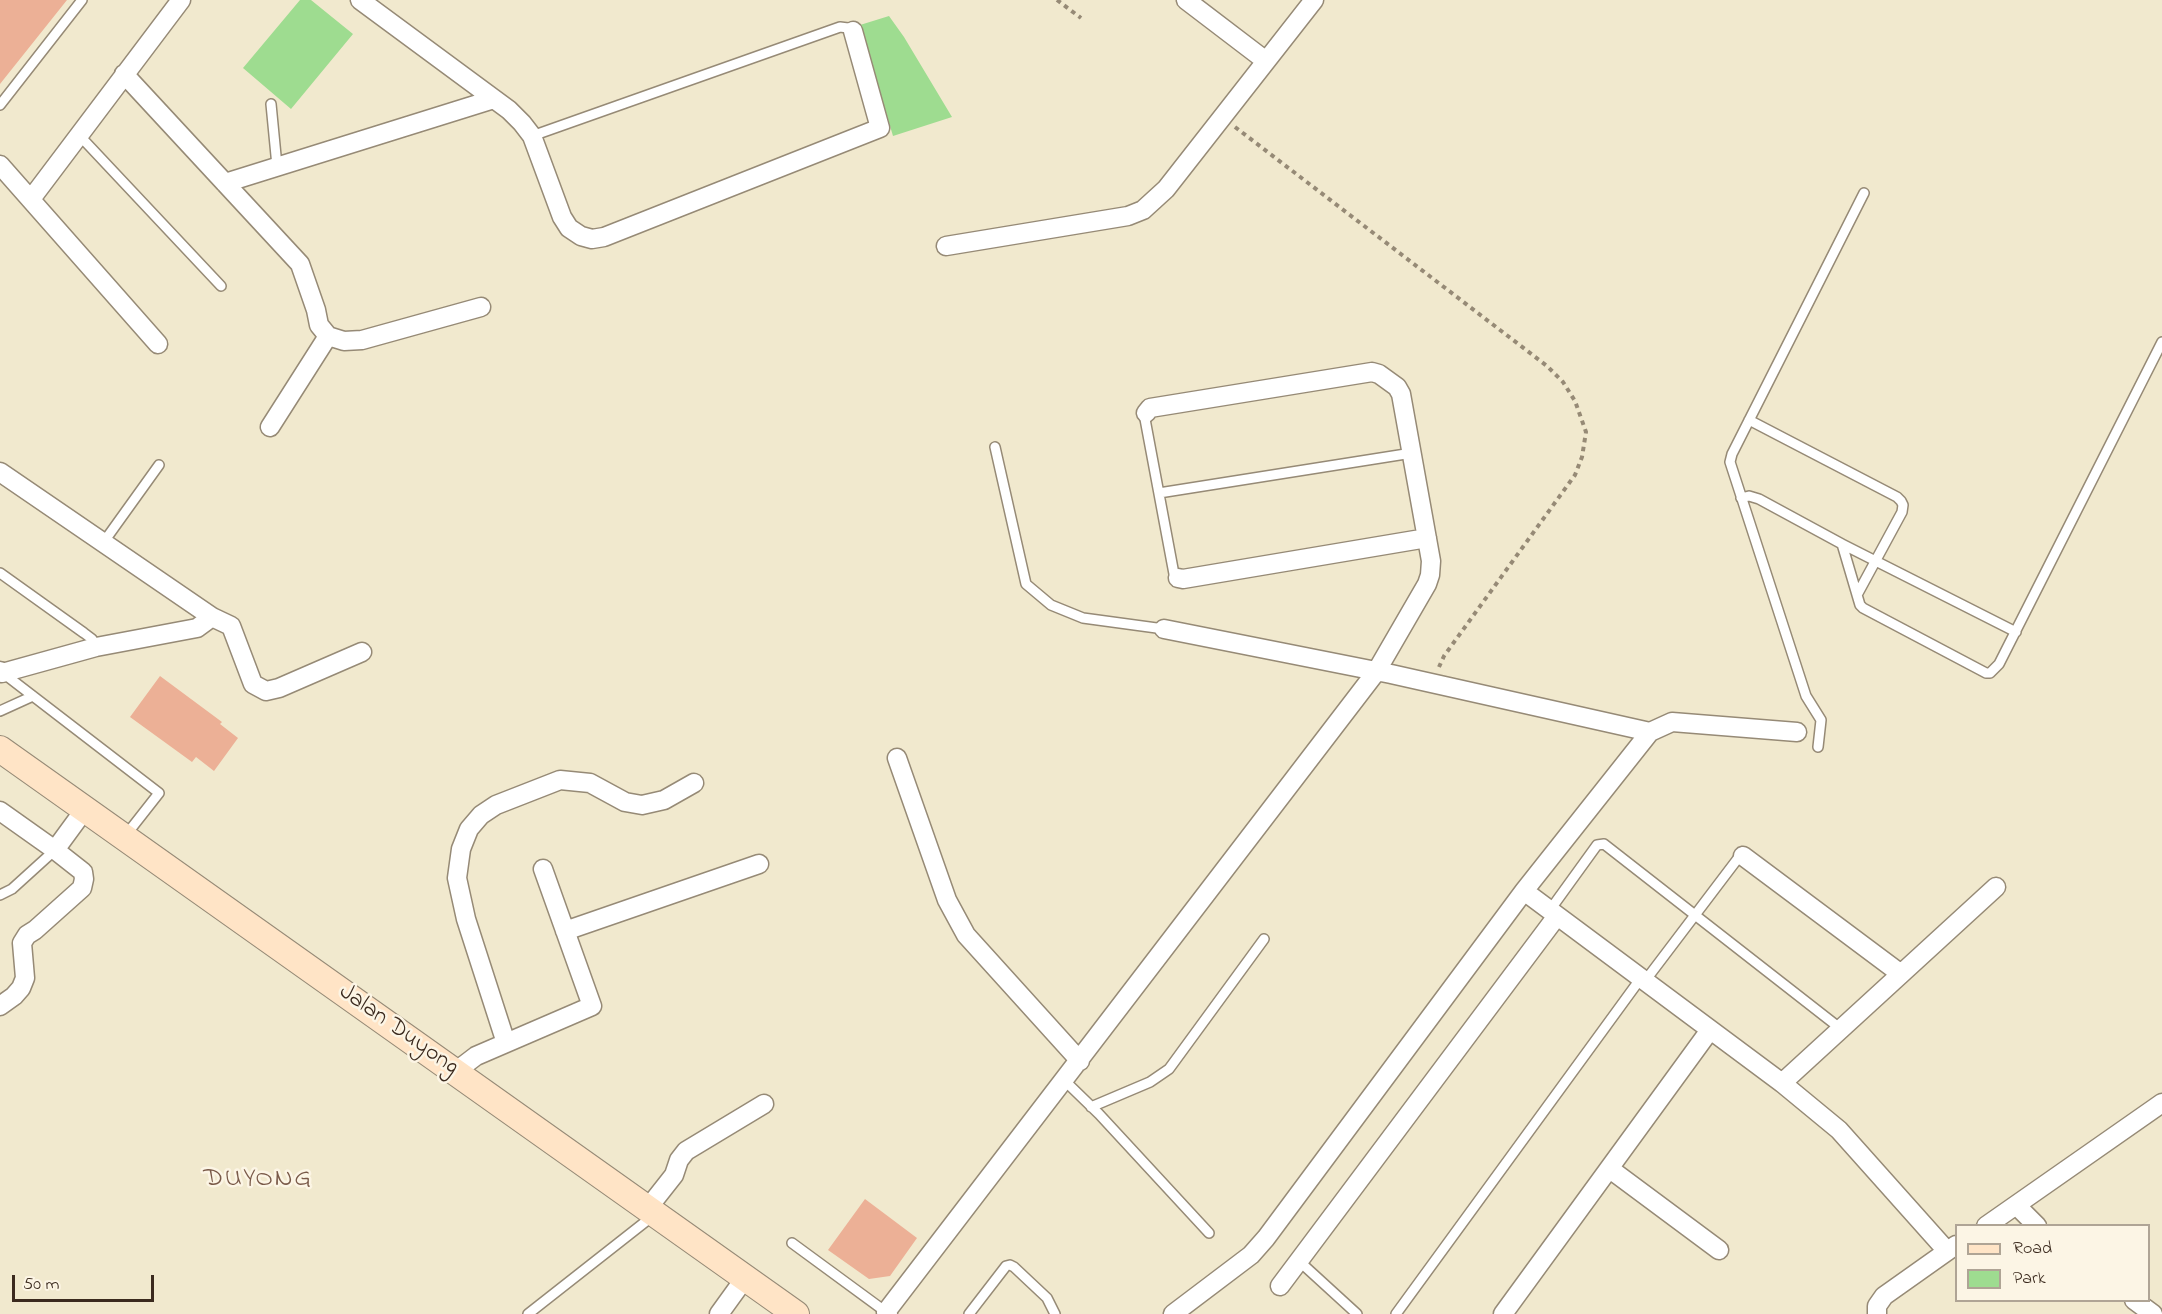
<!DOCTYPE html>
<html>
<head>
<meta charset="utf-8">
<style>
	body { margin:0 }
	#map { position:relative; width:2162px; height:1314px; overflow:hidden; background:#f1e9ce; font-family:"Indie Flower",sans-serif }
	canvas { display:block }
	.legend { position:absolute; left:1955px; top:1224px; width:195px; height:78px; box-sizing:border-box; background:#fcf5e5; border:2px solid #afa495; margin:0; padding:8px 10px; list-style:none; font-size:18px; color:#3b2a1e }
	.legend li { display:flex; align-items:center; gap:12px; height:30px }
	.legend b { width:30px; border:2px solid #afa495 }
	.scale { position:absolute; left:12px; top:1275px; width:142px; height:27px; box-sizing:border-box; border:3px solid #3b2a1e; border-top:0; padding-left:8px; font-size:18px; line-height:21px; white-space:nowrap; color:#3b2a1e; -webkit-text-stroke:4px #fcf5e5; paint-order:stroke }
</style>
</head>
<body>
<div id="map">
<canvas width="2162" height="1314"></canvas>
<ul class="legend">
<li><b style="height:8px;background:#ffe4c6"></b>Road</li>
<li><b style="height:16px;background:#9edc90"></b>Park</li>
</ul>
<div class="scale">50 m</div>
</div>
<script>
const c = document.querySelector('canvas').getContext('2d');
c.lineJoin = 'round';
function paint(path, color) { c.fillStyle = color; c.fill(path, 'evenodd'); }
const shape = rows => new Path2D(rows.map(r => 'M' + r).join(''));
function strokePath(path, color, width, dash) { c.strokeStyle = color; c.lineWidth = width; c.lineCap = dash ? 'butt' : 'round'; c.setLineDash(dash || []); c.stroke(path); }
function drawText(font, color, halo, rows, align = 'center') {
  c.font = font + ' "Indie Flower",sans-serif'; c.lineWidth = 5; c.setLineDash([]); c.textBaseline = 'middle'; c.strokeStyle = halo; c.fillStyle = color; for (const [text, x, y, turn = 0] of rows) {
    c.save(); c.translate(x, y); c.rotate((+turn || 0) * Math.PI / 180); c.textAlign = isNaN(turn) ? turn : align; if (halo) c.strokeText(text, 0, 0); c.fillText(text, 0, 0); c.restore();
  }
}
paint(shape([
	[300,0,311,0,353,34,291,109,243,68],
	[889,16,904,37,952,117,893,136,860,25]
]), '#9edc90');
paint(shape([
	[0,0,67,0,0,84],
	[160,676,222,722,220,724,238,738,214,771,196,757,192,762,130,717],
	[865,1199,917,1238,890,1276,869,1279,828,1250]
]), '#ecb096');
const service = shape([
	[271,104,277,166],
	[0,105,82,0],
	[79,135,221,286],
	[532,136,840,27,848,28,853,31],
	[1146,413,1145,419,1174,574,1178,578],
	[1749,420,1897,497,1901,501,1903,505,1902,512,1857,595],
	[995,447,1026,584,1051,605,1083,618,1164,629],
	[1159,493,1412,453],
	[1741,498,1749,496,1759,499,1842,544,1860,605,1863,608,1986,673,1990,673,1999,664,2162,342],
	[103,543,159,465],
	[1842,544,2016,632],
	[0,573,84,633,92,639,96,647],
	[3,673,159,793,126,835],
	[0,711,33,696],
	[1818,747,1821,720,1806,696,1730,462,1732,454,1864,193],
	[0,895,12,889,55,850],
	[1550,910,1597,845,1604,844,1841,1029],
	[1645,981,1739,857,1743,856],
	[1064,1080,1099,1114,1209,1233],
	[1091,1107,1150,1082,1169,1069,1264,939],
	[792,1243,886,1312],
	[1299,1261,1357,1314],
	[528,1314,654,1215],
	[969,1314,1006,1266,1010,1265,1014,1267,1047,1298,1055,1314],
	[1396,1314,1641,978]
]);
const minor = shape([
	[360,0,509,110,522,123,532,136,562,217,569,228,581,236,592,239,604,237,880,128,853,31],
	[1186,0,1266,61],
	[124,74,300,264,316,310,319,325,328,336,344,341,362,340,481,307],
	[0,165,158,344],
	[225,183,494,99],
	[31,199,181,0],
	[946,246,1128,216,1143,210,1166,189,1314,0],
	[270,427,328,336],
	[0,472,212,617,231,626,253,684,266,691,279,688,362,652],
	[1178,578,1183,579,1427,538],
	[1164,629,1391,674,1650,732],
	[0,671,2,673,96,647,197,628,212,617],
	[897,758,947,900,966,935,1080,1061],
	[0,811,55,850,85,809],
	[1743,856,1901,974],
	[1524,891,1782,1083,1839,1130,1947,1251],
	[565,931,759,864],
	[0,1006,14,996,21,988,25,978,22,943,27,935,35,930,82,888,84,879,83,872,55,850],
	[506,1043,466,919,457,878,461,849,469,829,481,815,496,805,560,780,590,783,625,802,642,805,664,800,694,783],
	[455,1072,476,1056,592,1006,543,869],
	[1782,1083,1996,887],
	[1610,1169,1719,1250],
	[2016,1205,2037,1226],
	[648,1208,674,1175,679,1160,686,1151,764,1104],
	[1986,1226,2162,1103],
	[1280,1286,1557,916],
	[2134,1300,2153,1314],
	[719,1314,745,1278],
	[888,1314,886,1312,1376,672,1427,584,1430,575,1431,561,1401,394,1397,387,1379,374,1372,372,1150,408,1146,413],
	[1173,1314,1251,1255,1266,1238,1524,891,1650,732,1672,722,1797,732],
	[1503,1314,1710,1030],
	[1877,1314,1877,1306,1884,1296,1956,1245]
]);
const secondary = shape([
	[0,749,796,1314]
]);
strokePath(service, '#968a76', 12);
strokePath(minor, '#968a76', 21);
strokePath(secondary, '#968a76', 28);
strokePath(shape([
	[1057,0,1081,18],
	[1235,127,1547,366,1563,382,1575,401,1586,432,1582,457,1575,475,1444,656,1439,667]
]), '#968a76', 4, [4.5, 4.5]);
strokePath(service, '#fff', 9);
strokePath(minor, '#fff', 18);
strokePath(secondary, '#ffe4c6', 26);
drawText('24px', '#3b2a1e', '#fcf5e5', [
	["Jalan Duyong",398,1031,35]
]);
c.letterSpacing = '1.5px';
drawText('27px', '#795948', '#fcf5e5', [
	["DUYONG",258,1181]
]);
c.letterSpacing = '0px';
</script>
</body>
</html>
